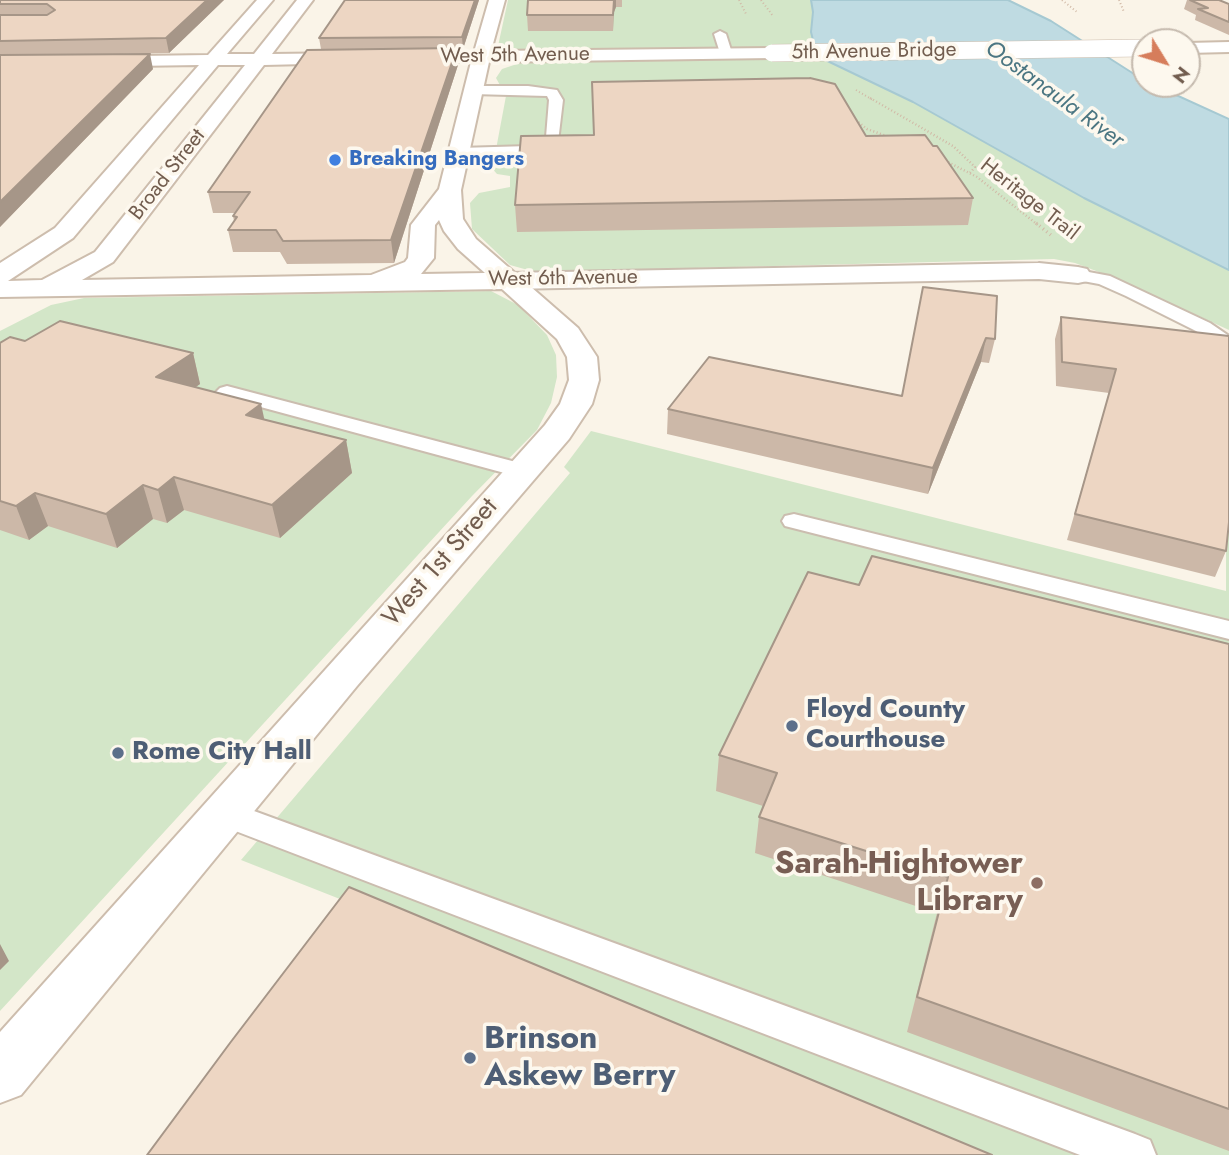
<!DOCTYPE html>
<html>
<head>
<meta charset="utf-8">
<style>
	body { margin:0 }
	#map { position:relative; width:1229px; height:1155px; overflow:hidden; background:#faf4e8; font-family:Jost,sans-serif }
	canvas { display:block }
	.north { position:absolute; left:1131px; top:28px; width:70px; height:70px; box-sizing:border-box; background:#fdf8ee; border:2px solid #c5baae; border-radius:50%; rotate:128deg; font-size:19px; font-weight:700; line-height:28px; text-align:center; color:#725d4f }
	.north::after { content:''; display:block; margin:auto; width:24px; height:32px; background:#d67d5b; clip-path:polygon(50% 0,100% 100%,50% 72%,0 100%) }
</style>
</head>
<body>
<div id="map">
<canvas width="1229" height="1155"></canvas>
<div class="north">N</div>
</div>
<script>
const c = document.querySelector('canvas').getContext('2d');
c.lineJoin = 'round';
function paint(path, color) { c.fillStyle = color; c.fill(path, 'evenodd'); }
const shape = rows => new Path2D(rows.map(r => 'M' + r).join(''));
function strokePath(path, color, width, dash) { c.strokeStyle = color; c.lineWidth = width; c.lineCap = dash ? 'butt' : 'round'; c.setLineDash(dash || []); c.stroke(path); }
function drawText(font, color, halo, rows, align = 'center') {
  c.font = font + ' Jost,sans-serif'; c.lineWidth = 7; c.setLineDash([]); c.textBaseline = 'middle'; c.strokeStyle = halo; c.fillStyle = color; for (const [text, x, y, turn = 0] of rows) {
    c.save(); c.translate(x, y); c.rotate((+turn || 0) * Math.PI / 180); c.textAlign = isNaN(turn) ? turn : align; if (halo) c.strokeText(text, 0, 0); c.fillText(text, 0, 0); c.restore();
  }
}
paint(shape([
	[508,0,931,0,1229,190,1229,330,1120,280,1075,263,1054,259,535,272,510,265,472,229,470,203,479,193,510,187,510,176,497,174,490,166,498,160,497,144,506,96,496,78,502,69,520,63,509,49,498,46],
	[491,291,518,305,547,335,556,355,557,377,551,403,537,430,472,496,0,1011,0,331,51,305,84,298],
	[591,431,1226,591,1226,485,1229,485,1229,1155,989,1155,241,860,570,473,564,467]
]), '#d3e6c8');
const water = shape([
	[811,0,1008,0,1051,21,1145,81,1145,84,1152,84,1229,119,1229,270,1084,198,913,102,817,56,811,32,813,12,811,0]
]);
paint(water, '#bfdbe2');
strokePath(water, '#a6c9d2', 2);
const lane = shape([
	[720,31,726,34,732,53,730,55,720,53,714,34,720,31],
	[528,86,557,90,563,100,558,142,546,150,529,154,454,155,452,152,454,149,459,148,529,146,546,137,549,100,547,96,472,94,466,90,472,86,528,86],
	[1078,270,1110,276,1210,323,1229,336,1229,351,1222,349,1196,331,1126,296,1099,284,1072,279,1069,275,1072,271,1078,270],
	[227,386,531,466,535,471,531,476,523,478,220,396,216,392,220,388,227,386],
	[794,514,1229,621,1229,639,785,526,782,521,785,516,794,514],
	[224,800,1135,1134,1150,1140,1156,1155,1080,1155,212,822,208,813,212,804,224,800]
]);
const street = shape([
	[1039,263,1078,267,1087,269,1091,275,1087,281,1078,283,1039,279,508,289,499,287,495,281,499,275,508,273,1039,263]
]);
const secondary = shape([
	[257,0,273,0,227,54,254,54,297,0,313,0,272,54,351,53,360,58,351,63,264,65,113,262,82,280,371,275,405,262,408,258,411,225,439,189,471,62,457,62,448,57,457,52,474,52,489,0,505,0,491,51,772,48,781,53,772,58,489,62,461,190,463,219,476,239,578,328,597,357,599,380,592,404,569,439,357,686,21,1095,0,1103,0,1032,545,425,560,404,569,380,567,357,557,339,502,289,0,297,0,263,55,228,199,65,0,68,0,58,208,55,257,0],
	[218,65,245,65,95,252,42,280,8,281,73,238,218,65],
	[439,220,444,231,458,249,485,273,421,274,434,258,435,225,439,220],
	[1229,42,1229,52,1187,53,1187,43,1229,42]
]);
strokePath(lane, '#cbbdaf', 4);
strokePath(street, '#cbbdaf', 4);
strokePath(secondary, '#cdbdad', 4);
strokePath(shape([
	[739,0,746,14],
	[761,0,773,16],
	[1062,0,1077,12],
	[1119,0,1124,12],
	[856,90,873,100]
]), '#d1b9a6', 2, [1, 2.5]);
strokePath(shape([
	[870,98,953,146,975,167,970,173],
	[853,118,867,129,892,138],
	[942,159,977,177,1038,225]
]), '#d1b9a6', 2.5, [1, 2.5]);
strokePath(shape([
	[1036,223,1052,236]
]), '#d1b9a6', 3.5, [1, 3.5]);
paint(lane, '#fff');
paint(street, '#fff');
paint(secondary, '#fff');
const secondaryBridge = shape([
	[772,53,1145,48]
]);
strokePath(secondaryBridge, '#cdbdad', 18, []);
strokePath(secondaryBridge, '#fff', 17);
paint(shape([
	[0,0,224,0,169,53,71,55,153,69,0,227],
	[345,0,479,0,463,49,457,50,458,65,394,263,287,264,280,252,233,252,228,230,234,221,233,216,235,213,213,213,208,192,321,49,319,38],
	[528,0,622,0,622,7,616,7,614,12,613,31,528,31,527,15],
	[1187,0,1219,0,1229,4,1229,35,1195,20,1196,15,1184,9],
	[592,82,866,136,973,198,968,225,517,232,515,205,594,135],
	[923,287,995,339,989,363,981,362,928,494,667,434,668,409,902,396],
	[1061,317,1229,336,1226,551,1215,577,1067,540,1109,393,1056,386,1055,339],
	[25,341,193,353,200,384,195,387,264,419,346,440,352,473,280,538,184,510,167,523,153,519,117,548,48,526,29,540,0,530,0,343],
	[859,585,1229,644,1229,1151,907,1032,937,913,755,853,759,817,763,806,716,791,719,755]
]), '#ccb8a8');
paint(shape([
	[207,0,224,0,169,53,166,38],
	[475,0,479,0,463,49,462,37],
	[614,0,616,0,616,7,614,12,613,31],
	[457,48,458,65,394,263,391,240],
	[150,54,153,69,0,227,0,202],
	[986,338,981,362,928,494,933,468],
	[193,353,200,384,165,409,156,377],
	[261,404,268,436,246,415],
	[346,440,352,473,280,538,272,505],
	[174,477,184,510,167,523,158,490],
	[143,485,153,519,117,548,106,514],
	[35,493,48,526,29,540,16,506],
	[0,944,9,961,0,970]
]), '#a69688');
const building = shape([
	[0,0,207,0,166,38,0,41,0,15,47,15,55,10,47,4,0,4,0,0],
	[345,0,475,0,462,37,319,38,345,0],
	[528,0,614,0,613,15,527,15,528,0],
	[1190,0,1219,0,1229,4,1229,22,1198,9,1208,8,1190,0],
	[457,48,391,240,283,241,276,230,228,230,237,217,233,216,250,192,208,192,307,50,457,48],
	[150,54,0,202,0,55,150,54],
	[810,78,835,84,866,136,925,135,933,146,937,146,973,198,515,205,521,136,594,135,592,82,810,78],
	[923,287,997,296,995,339,986,338,933,468,668,409,709,357,902,396,923,287],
	[1061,317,1229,336,1229,522,1226,551,1075,514,1116,369,1062,362,1061,317],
	[60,321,193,353,156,377,261,404,246,415,346,440,272,505,174,477,158,490,143,485,106,514,35,493,16,506,0,501,0,343,10,337,25,341,60,321],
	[872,556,1229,644,1229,1109,917,997,948,877,759,817,777,773,719,755,808,572,859,585,872,556],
	[349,887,992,1155,147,1155,230,1043,349,887]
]);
paint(building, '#edd6c3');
strokePath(building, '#a69688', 2);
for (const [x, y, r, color] of [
	[335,160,7,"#3f7fe0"],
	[792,726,7,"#5c6f8a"],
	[118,753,7,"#5c6f8a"],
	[1037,883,7,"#8d6e63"],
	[470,1058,7,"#5c6f8a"]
]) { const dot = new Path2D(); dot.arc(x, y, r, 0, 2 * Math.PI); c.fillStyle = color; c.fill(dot); strokePath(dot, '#fdf8ee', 2.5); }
drawText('21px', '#725d4f', '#fdf8ee', [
	["5th Avenue Bridge",874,52,-1],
	["West 5th Avenue",515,56,-1],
	["Broad Street",168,175,-52],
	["Heritage Trail",1029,200,38],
	["West 6th Avenue",563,279,-1]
]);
drawText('bold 21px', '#366cbe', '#fdf8ee', [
	["Breaking Bangers",349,160]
], 'left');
drawText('italic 23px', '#4b7682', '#fdf8ee', [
	["Oostanaula River",1054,95,36]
]);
drawText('26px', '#725d4f', '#fdf8ee', [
	["West 1st Street",441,563,-49]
]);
drawText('bold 26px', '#4e5e75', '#fdf8ee', [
	["Floyd County",806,711],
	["Courthouse",806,741],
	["Rome City Hall",132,753]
], 'left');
drawText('bold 32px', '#785e54', '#fdf8ee', [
	["Sarah-Hightower",1023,865],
	["Library",1023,902]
], 'right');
drawText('bold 32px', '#4e5e75', '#fdf8ee', [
	["Brinson",484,1040],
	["Askew Berry",484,1077]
], 'left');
</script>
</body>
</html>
